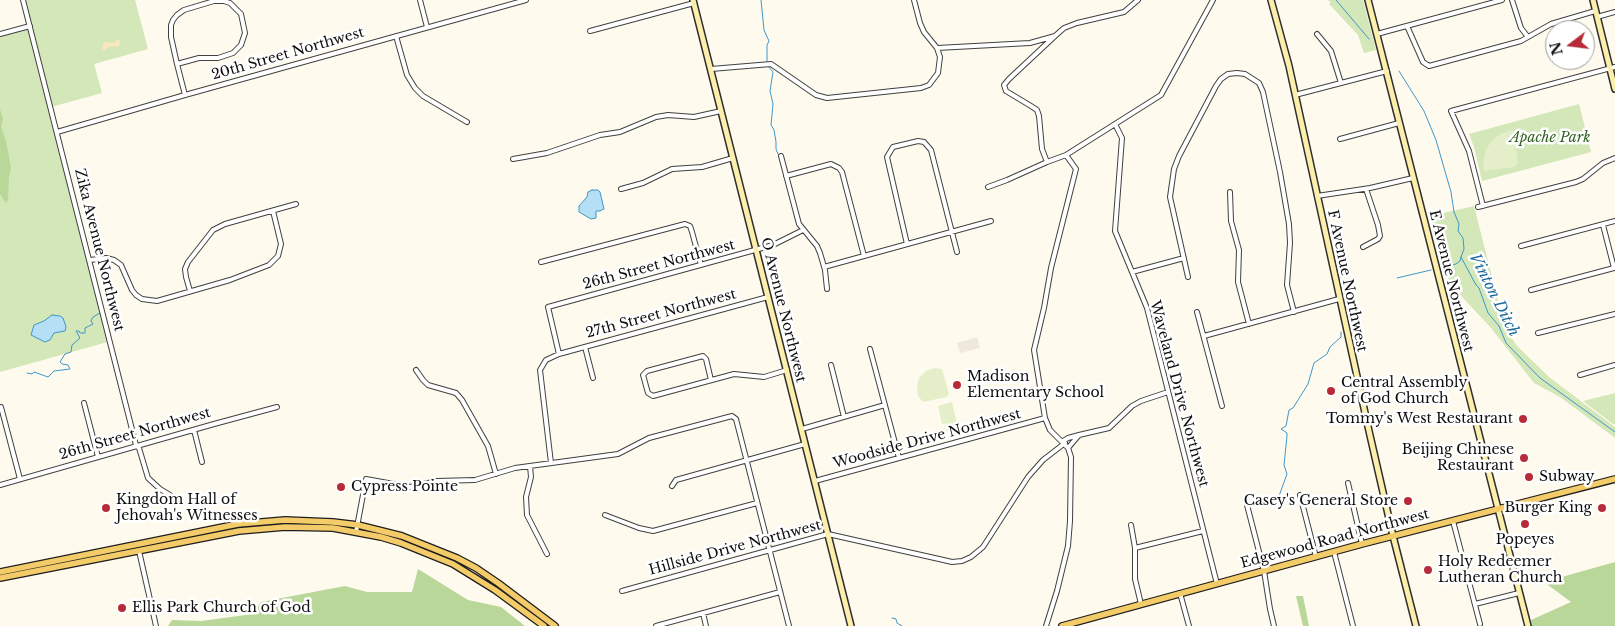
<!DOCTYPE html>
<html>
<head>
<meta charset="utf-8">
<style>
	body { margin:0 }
	#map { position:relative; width:1615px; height:626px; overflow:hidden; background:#fefaed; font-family:"Libre Baskerville",serif }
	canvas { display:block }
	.north { position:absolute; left:1545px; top:20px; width:50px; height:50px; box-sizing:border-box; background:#fff; border:1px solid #9e9e9e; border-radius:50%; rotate:255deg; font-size:14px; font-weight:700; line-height:20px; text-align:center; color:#0d0d0d }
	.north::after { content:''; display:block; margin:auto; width:18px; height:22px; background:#b72b38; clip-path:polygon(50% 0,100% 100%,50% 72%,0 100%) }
</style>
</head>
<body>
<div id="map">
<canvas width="1615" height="626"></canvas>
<div class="north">N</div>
</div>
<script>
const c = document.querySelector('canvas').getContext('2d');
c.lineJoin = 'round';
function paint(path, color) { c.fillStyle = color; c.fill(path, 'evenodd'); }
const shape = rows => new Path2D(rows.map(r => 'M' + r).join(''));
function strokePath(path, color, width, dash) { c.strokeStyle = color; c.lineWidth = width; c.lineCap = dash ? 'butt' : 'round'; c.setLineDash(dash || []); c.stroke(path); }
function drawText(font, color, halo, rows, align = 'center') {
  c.font = font + ' "Libre Baskerville",serif'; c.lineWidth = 5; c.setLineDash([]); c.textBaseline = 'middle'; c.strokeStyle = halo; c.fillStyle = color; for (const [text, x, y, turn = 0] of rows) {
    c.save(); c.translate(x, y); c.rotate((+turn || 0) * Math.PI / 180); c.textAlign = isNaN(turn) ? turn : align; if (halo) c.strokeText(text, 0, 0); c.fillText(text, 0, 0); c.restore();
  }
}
paint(shape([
	[24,0,135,0,148,49,94,64,102,93,51,107,111,341,0,372,0,34,29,26],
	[1328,0,1363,0,1376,50,1364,53,1358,35,1329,4,1331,3],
	[1579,104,1591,152,1482,181,1474,147,1469,134],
	[1474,206,1505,328,1517,346,1549,377,1615,427,1615,438,1560,397,1534,383,1491,328,1449,283,1430,216],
	[1615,393,1615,424,1613,424,1583,401]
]), '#d3e7b9');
paint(shape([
	[0,109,3,119,1,127,6,141,11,168,9,176,8,200,6,203,0,194],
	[1615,562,1615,626,1532,626,1531,620,1571,602,1544,582],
	[418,569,468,600,501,607,525,626,168,626,172,620,201,621,253,614,261,602,345,586,367,592,412,592],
	[1296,596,1303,596,1309,626,1303,626]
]), '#b8d799');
paint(shape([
	[118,39,120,41,119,46,113,47,110,46,105,50,102,49,104,42,114,43]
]), '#f8e8bc');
paint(shape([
	[1513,130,1518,163,1515,167,1484,171,1483,161,1486,150,1491,141,1500,134],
	[934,368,942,369,949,394,947,397,923,402,918,396,917,387,919,378,926,371],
	[952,402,958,428,946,431,945,423,942,424,938,406]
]), '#e4efca');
paint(shape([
	[977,337,980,348,960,353,957,343]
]), '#eee8dd');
const water = shape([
	[592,190,598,190,600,192,604,209,600,211,596,211,596,218,591,219,579,212,579,206,587,197,588,192,592,190],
	[52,315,60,316,63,318,66,327,65,331,54,333,50,340,45,342,31,335,34,325,44,321,52,315]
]);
paint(water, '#b4dff4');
strokePath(water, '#3e97c8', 1);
strokePath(shape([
	[761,0,764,30,769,41,767,45,767,61],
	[1336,0,1369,39],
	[768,66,773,72,770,91,773,104,771,125,774,130,776,142,776,149,778,154],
	[1399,71,1424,111,1436,140,1451,192,1454,212,1459,224,1458,231,1463,238,1464,249,1461,257,1476,285,1479,288,1488,313,1499,326,1506,343,1540,378,1615,432],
	[1444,267,1456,264,1460,261,1461,257],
	[1397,278,1431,270],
	[27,373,32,374,34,372,48,377,54,371,70,369,68,365,62,364,60,362,65,354,71,352,72,345,80,338,76,331,79,331,80,333,85,333,85,328,93,324,91,321,93,317,100,313],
	[1275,503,1279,496,1287,474,1284,465,1287,436,1287,433,1281,429,1286,426,1289,410,1293,408,1308,384,1314,363,1327,354,1330,347,1341,337,1341,332],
	[892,618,896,619,897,623,902,626]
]), '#3e97c8', 1);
const street = shape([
	[23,0,136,445,139,448,148,478,160,489,170,495],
	[420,0,427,27],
	[914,0,920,23,924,32,937,48,1030,43,1055,36,1064,28,1077,23,1124,12,1138,0],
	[1512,0,1521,28,1528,37],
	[214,1,224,1,230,3,241,14,245,33,241,45,233,53,218,58,199,58,177,64,171,37,171,25,173,20,177,15,184,10,214,1],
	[1597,17,1615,12],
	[1407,26,1423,62,1429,66,1521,41,1551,24,1595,11],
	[590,31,694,3],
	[0,34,30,26],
	[1317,34,1331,51,1341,83],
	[1377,34,1502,0],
	[396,36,407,75,415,88,423,96,467,122],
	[1055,36,1009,79,1004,85,1006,91,1031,106,1037,110,1039,116,1042,149,1047,162,1066,155,1161,95,1213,0],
	[177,64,185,95],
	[711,69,771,64,816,95,827,98,921,88,929,85,938,73,940,57,937,48],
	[1295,95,1387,71],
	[1115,124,1122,138,1115,231,1147,308,1217,584],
	[57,132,185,95,526,0],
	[1340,139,1399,123],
	[781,156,799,224,817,246,820,253,825,270,827,289],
	[513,159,547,153,600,135,620,132,656,117,668,115,694,117,721,111],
	[786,176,831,164,839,168,842,172,864,256],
	[988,187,1007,180,1047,162],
	[621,189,643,183,672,169,702,167,733,158],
	[1230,192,1231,221,1239,250,1238,282,1249,324],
	[1317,196,1370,188,1413,178],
	[1483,206,1469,151,1451,111,1615,67],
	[1478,207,1576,182,1583,179,1603,163,1615,158],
	[907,244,887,157,893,147,918,141,924,142,931,150,957,252],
	[1521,246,1615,221],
	[1363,247,1378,239,1380,236,1378,225,1366,189],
	[90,260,106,258,114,260,121,265,132,290,136,295,142,299,157,301,230,280,269,265,278,256,281,244,273,211],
	[541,262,685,224,690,226,692,232,701,265],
	[824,267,991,221],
	[1132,272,1184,258],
	[1188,277,1170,197,1174,169,1179,156,1216,86,1221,79,1228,74,1237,73,1245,74,1259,83,1263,92,1280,172,1289,224,1290,243,1287,285,1294,312],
	[1531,290,1614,268,1603,225],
	[190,291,186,277,185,269,188,262,213,230,225,224,296,204],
	[1197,312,1222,406],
	[1538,333,1615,314],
	[1204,336,1339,299],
	[585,347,593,378],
	[870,349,899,458],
	[559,354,768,297],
	[831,365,844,417],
	[416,370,423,380,428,385,456,393,462,400,488,446,496,474],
	[1580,375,1615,365],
	[711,380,706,359,703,356,647,371,643,375,648,393,653,396,734,374,764,377,787,370],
	[84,403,98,457],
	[1,407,20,479],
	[802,429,885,405],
	[194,430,202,462],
	[1063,441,1068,438,1079,435],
	[1068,448,1079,435,1109,428,1132,406,1141,401,1168,392],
	[551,463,540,370,546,360,559,354,548,307,773,245,803,230],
	[530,466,531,477,526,497,527,515,547,554],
	[815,481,1045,418],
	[1348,483,1362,544],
	[0,485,214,424,277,407],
	[672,486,676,480,805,444],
	[1300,495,1316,557],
	[1247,505,1264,571,1270,609,1274,626],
	[605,515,639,528,653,531,757,503],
	[1453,521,1480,624],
	[1131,525,1135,548,1135,579,1141,604],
	[356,532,366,479,410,487,437,481,475,480,515,468,618,454,649,438,732,416,736,419,789,626],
	[1135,548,1203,531],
	[139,551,156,626],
	[1334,552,1353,626],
	[622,591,828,534,939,559,952,562,962,561,971,557,983,547,1028,477,1043,460,1065,443],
	[1180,593,1189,626],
	[1475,604,1519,593],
	[703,613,706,626],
	[656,626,780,592],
	[1046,626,1057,591,1068,546,1070,521,1071,457,1068,448,1050,430,1045,418,1034,350,1044,308,1051,268,1076,169,1066,155]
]);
const secondary = shape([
	[693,0,851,626],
	[1271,0,1289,66,1369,431,1393,536,1416,626],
	[1368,0,1528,626],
	[1593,0,1615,89]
]);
const primary = shape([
	[0,572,238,524,285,520,333,522,358,525,402,536,457,558,476,568,498,583,555,626],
	[0,578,239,531,285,527,333,528,381,537,401,543,453,564,495,590,544,626],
	[1062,626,1362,544,1615,479]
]);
strokePath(street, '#404040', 6);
strokePath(secondary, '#2f2f2f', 8);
strokePath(primary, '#1e1e1e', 8);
strokePath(street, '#fff', 4);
strokePath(secondary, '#fcefab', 5);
strokePath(primary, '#f3cb69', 5.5);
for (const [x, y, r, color] of [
	[957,385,5,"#b72b38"],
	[1331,391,5,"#b72b38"],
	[1523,419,5,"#b72b38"],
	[1524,458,5,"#b72b38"],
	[1529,477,5,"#b72b38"],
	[341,487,5,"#b72b38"],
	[1408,501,5,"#b72b38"],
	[106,508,5,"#b72b38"],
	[1602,508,5,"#b72b38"],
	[1525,524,5,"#b72b38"],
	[1428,570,5,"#b72b38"],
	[122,608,5,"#b72b38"]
]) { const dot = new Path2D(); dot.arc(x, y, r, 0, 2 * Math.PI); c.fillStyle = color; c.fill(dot); strokePath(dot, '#fff', 2); }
drawText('14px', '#0d0d0d', '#fff', [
	["20th Street Northwest",288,54,-16],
	["Zika Avenue Northwest",99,250,76],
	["26th Street Northwest",659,265,-15],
	["F Avenue Northwest",1347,281,78],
	["E Avenue Northwest",1451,281,76],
	["O Avenue Northwest",783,310,76],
	["27th Street Northwest",661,314,-15],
	["Waveland Drive Northwest",1179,394,75],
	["26th Street Northwest",135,434,-16],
	["Woodside Drive Northwest",927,439,-15],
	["Edgewood Road Northwest",1335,539,-15],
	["Hillside Drive Northwest",735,548,-15]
]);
drawText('italic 14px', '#316220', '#fff', [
	["Apache Park",1550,138]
]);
drawText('14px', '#0d0d0d', '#fff', [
	["Madison",967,377],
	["Elementary School",967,393],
	["Central Assembly",1341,383],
	["of God Church",1341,399],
	["Tommy's West Restaurant",1513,419,"right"],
	["Beijing Chinese",1514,450,"right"],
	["Restaurant",1514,466,"right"],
	["Subway",1539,477],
	["Cypress Pointe",351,487],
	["Kingdom Hall of",116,500],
	["Jehovah's Witnesses",116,516],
	["Casey's General Store",1398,501,"right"],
	["Burger King",1592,508,"right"],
	["Popeyes",1525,540,"center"],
	["Holy Redeemer",1438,562],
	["Lutheran Church",1438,578],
	["Ellis Park Church of God",132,608]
], 'left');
drawText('italic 15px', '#1b6899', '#fff', [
	["Vinton Ditch",1494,295,63]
]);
</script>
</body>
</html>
